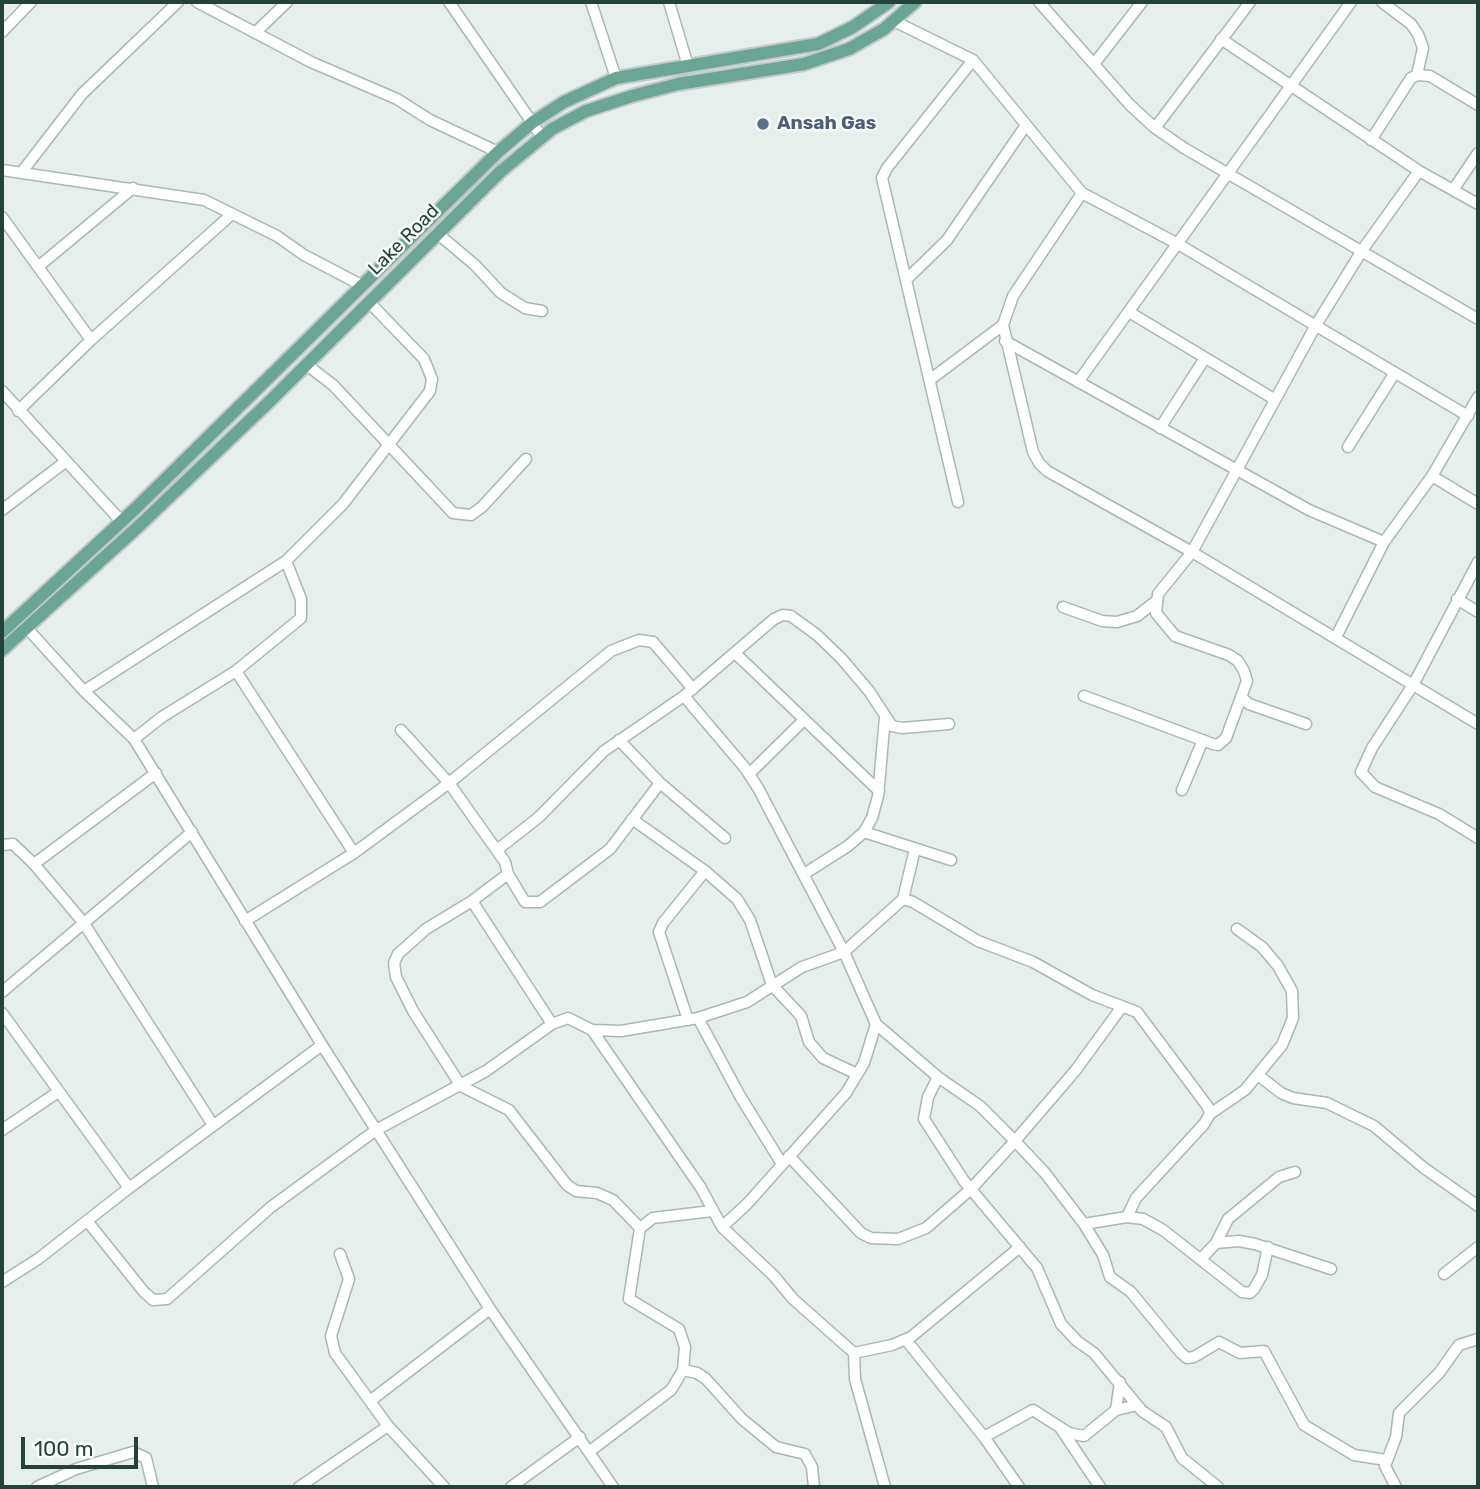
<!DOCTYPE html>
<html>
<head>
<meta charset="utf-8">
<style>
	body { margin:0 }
	#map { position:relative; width:1480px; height:1489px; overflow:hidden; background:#e6efeb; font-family:Rubik,sans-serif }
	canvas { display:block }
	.frame { position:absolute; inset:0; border:4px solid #24423a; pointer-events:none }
	.scale { position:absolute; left:21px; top:1437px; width:117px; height:32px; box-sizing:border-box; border:4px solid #24423a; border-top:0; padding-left:9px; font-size:21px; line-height:24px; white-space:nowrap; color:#24423a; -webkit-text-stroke:5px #f7fbf9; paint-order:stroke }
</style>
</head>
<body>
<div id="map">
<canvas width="1480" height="1489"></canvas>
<div class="frame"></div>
<div class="scale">100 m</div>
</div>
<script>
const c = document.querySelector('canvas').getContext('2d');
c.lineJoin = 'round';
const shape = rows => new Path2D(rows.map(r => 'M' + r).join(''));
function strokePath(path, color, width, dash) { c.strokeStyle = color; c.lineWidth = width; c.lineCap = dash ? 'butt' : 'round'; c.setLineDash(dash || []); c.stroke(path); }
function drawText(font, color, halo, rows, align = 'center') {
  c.font = font + ' Rubik,sans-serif'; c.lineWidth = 5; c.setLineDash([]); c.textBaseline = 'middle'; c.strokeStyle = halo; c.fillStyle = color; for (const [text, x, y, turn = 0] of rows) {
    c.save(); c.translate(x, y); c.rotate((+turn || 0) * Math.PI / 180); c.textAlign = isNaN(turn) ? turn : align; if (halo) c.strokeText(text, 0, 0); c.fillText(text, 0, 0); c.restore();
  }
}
const minor = shape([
	[197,2,311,62,397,99,430,120,498,152],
	[449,2,542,137],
	[591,2,616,78],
	[669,2,688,66],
	[1039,2,1130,105,1155,128,1184,148,1478,319],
	[1382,2,1411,24,1418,34,1423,48,1417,75],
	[894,21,973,60,1082,193,1013,296,1003,325,1033,452,1039,463,1047,471,1192,552,1478,724],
	[2,32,31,2],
	[255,33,287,2],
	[1221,39,1419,171,1478,204],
	[1094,64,1142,2],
	[1155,128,1250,2],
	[1371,140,1411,78,1417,75,1430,76,1478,105],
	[2,170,204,200,277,236,304,255,363,286],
	[21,173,82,94,178,2],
	[1453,190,1478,153],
	[1082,193,1178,244,1468,416],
	[2,217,91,340],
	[437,233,475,265,501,293,525,308,542,311],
	[39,266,133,188],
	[906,280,947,240,1026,125],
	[1129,312,1274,399],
	[1005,341,1309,510,1384,542,1432,476,1478,397],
	[307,365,333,385,453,513,471,515,482,507,526,459],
	[931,379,1003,325],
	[1078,382,1351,2],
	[2,391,121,521],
	[18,411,91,340,232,214],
	[1160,428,1205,358],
	[1348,447,1394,374],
	[1432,476,1478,504],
	[958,502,882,178,887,168,973,60],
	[2,510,65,462],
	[1478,562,1413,685,1372,748,1361,772,1375,787,1439,814,1478,838],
	[1457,599,1478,612],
	[1063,607,1102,621,1117,622,1137,616,1155,602],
	[26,627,84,691,134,739,322,1045,490,1309,613,1487],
	[1336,637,1384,542],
	[735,653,879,791],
	[236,671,354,853],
	[84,691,286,561],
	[684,696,745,768,758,788,844,952,876,1024,864,1063,846,1093,747,1204,722,1227],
	[1084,696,1213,744,1218,745,1226,738,1247,681,1244,671,1238,661,1229,655,1175,636,1156,613,1158,594,1192,552,1316,325,1363,249,1419,171],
	[1241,697,1249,704,1306,724],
	[401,730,449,783,505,862,508,874,472,901,552,1024],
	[134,739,162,717,236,671,301,618,301,599,286,561,343,504,430,391,432,379,424,359,369,302],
	[619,740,660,783,725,838],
	[749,774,804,720],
	[1182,790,1203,740],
	[632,819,705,871,737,899,750,920,772,985,801,1016,809,1042,823,1058,857,1074],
	[864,832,951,860],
	[2,845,13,844,34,864,156,773],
	[497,850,539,817,604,751,684,696,774,619,783,615,791,616,817,635,841,658,869,691,892,726,902,728,949,724],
	[34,864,83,922,213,1125],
	[508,874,525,902,540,902,610,849,660,783],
	[804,874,848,846,864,832,872,818,878,796,885,717],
	[903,899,915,849],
	[472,901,426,929,398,954,394,963,396,977,413,1011,461,1086,509,1110,567,1185,576,1191,597,1193,613,1200,640,1228],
	[245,921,354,853,449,783,611,651,639,640,653,642,693,689],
	[2,992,192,832],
	[2,1013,129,1188],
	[698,1018,740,1096,782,1164],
	[688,1020,659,932,663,923,705,871],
	[876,1024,938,1077,980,1106,1015,1141,1075,1071,1121,1008],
	[592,1030,701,1188,722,1227,774,1276,793,1299,854,1353,892,1345,911,1337,1020,1247],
	[1258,1075,1281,1093,1293,1098,1327,1103,1374,1126,1424,1168,1478,1206],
	[938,1077,928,1097,924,1119,964,1181,1037,1268,1061,1324,1077,1341,1094,1353,1142,1411,1166,1427,1182,1458,1218,1487],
	[1210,1114,1245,1090,1282,1045,1293,1018,1292,991,1278,966,1262,947,1237,929],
	[2,1130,58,1092],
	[789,1156,861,1233,871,1238,898,1239,926,1228,971,1189,1015,1141,1045,1173,1084,1224,1103,1255,1110,1277,1131,1292,1181,1353,1187,1358,1194,1357,1219,1342,1240,1353,1264,1351,1304,1425,1354,1455,1386,1460],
	[1127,1217,1143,1219,1163,1230,1242,1292,1250,1293,1254,1289,1262,1275,1268,1247],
	[88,1222,144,1292,153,1300,167,1299,271,1207,376,1130,486,1071,552,1024,568,1018,592,1030,621,1031,698,1018,747,1002,802,967,844,952,903,899,913,902,978,941,1033,962,1092,995,1137,1012,1208,1107,1210,1114,1204,1124,1136,1198,1127,1217,1084,1224],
	[1216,1243,1239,1241,1255,1244,1331,1269],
	[340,1254,349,1279,331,1336,335,1353,388,1426,444,1487],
	[1202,1258,1216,1243,1228,1219,1279,1177,1295,1172],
	[1444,1274,1478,1247],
	[2,1282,38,1259,129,1188,322,1045],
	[906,1340,984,1437,1033,1410,1069,1433,1084,1436,1116,1410,1137,1405],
	[854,1353,855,1379,885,1487],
	[683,1370,697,1373,706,1379,742,1419,776,1447,805,1454,812,1467,814,1487],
	[370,1401,490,1309],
	[1116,1410,1120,1382],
	[1061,1429,1100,1487],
	[984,1437,1019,1487],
	[590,1451,671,1390,683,1370,685,1347,679,1329,629,1299,640,1228,653,1218,712,1211],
	[37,1487,76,1469,133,1452,146,1458,153,1487],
	[299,1487,388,1426],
	[511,1487,580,1437],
	[1396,1487,1385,1466,1396,1437,1399,1413,1439,1373,1459,1345,1478,1339]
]);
const major = shape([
	[2,632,136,508,498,152,533,122,564,102,616,78,818,44,853,27,889,2],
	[2,650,140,525,270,401,500,172,552,129,586,111,632,96,678,84,804,64,849,49,884,29,915,2]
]);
strokePath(minor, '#a8b8b2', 13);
strokePath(major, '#c2cac8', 16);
strokePath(minor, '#fff', 10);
strokePath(major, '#6aa596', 12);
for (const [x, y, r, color] of [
	[763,124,7,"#5c6f8a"]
]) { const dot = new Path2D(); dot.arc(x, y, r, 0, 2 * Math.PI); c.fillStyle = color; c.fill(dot); strokePath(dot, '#f7fbf9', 2.5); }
drawText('bold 19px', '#4e5e75', '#f7fbf9', [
	["Ansah Gas",777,124]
], 'left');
drawText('19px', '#24423a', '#f7fbf9', [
	["Lake Road",404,240,-45]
]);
</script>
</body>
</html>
